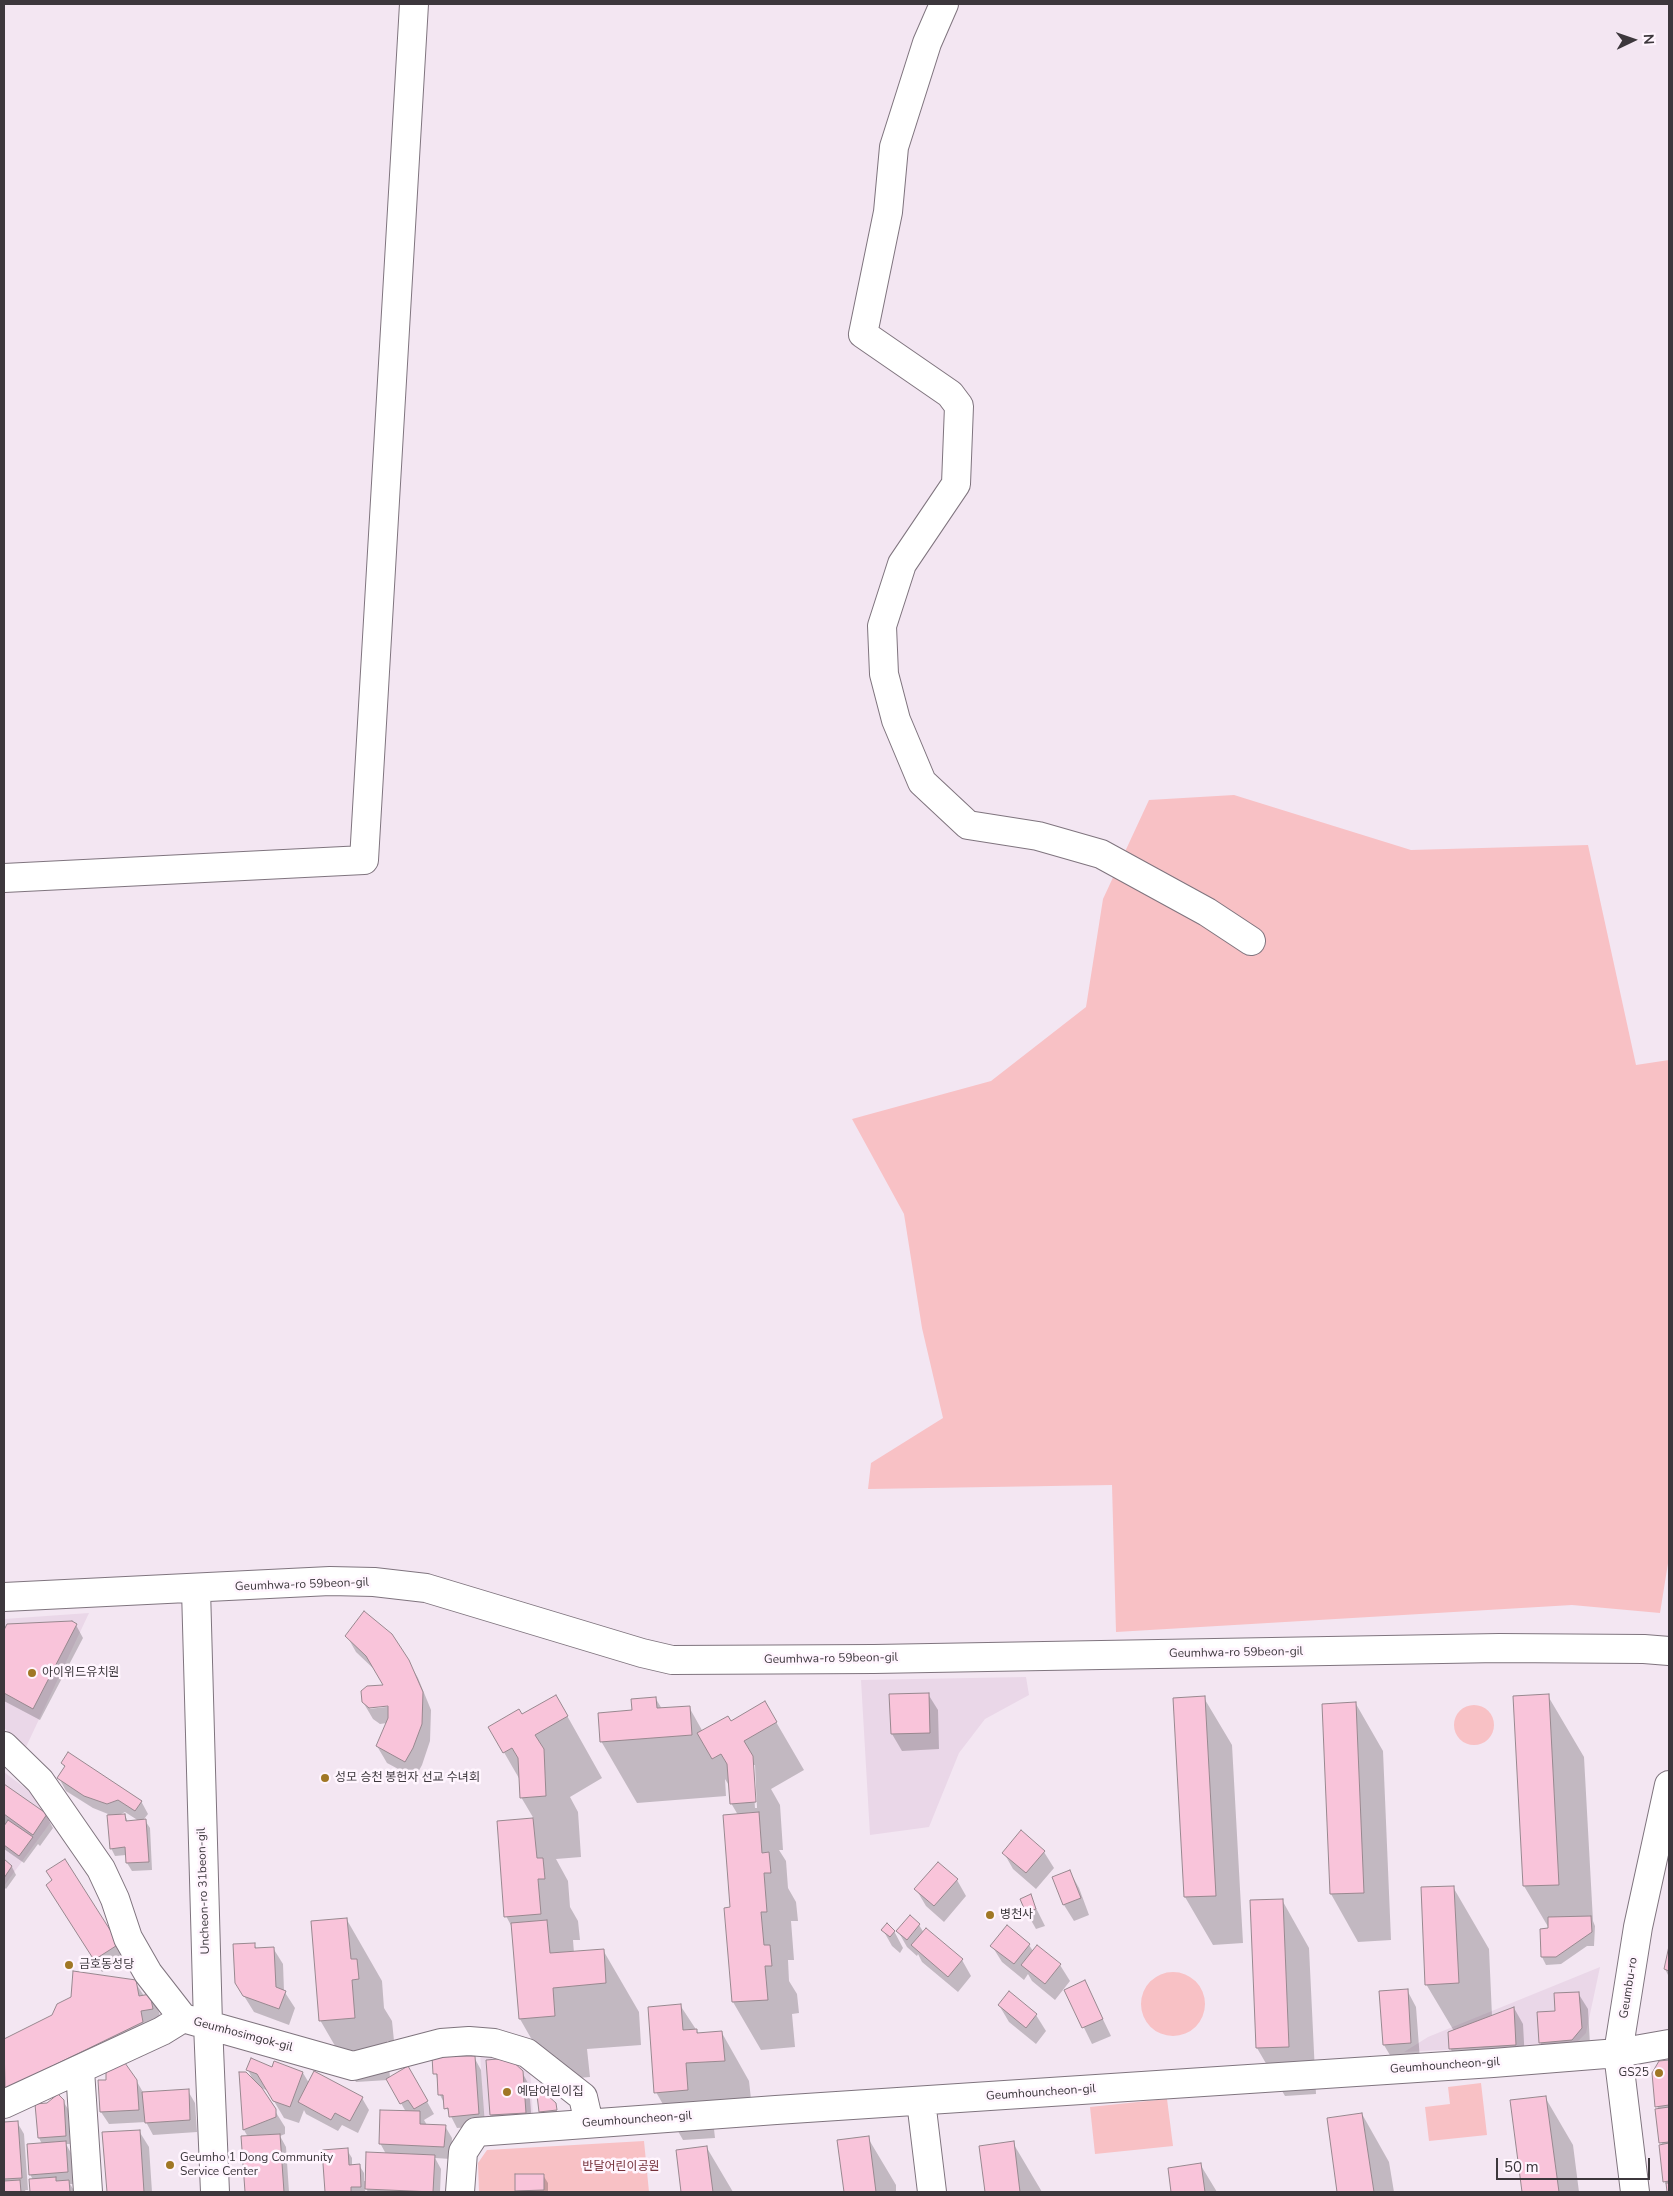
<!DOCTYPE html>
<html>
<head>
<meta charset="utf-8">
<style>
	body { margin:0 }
	#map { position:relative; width:1673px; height:2196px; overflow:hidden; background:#f3e6f2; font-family:"Nunito Sans",sans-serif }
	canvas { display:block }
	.frame { position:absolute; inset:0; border:5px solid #3c373c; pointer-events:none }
	.north { position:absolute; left:1608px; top:15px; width:50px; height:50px; -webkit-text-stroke:4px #fff5fe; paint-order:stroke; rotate:87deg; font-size:14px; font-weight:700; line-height:20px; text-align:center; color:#3c373c }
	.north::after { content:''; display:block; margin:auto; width:18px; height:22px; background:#3c373c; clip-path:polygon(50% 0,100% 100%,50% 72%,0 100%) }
	.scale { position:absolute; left:1496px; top:2158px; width:154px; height:22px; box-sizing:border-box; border:2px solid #3c373c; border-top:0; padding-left:6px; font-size:15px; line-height:18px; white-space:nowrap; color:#3c373c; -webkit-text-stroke:4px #fff5fe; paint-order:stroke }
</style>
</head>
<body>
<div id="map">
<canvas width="1673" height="2196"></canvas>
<div class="frame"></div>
<div class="north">N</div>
<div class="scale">50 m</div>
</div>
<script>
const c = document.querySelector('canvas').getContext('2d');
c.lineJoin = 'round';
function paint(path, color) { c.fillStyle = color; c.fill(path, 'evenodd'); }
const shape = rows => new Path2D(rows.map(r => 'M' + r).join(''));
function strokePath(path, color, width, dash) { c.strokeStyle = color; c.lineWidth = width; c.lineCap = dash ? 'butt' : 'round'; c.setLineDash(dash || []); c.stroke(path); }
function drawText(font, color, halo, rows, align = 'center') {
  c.font = font + ' "Nunito Sans","Noto Sans KR",sans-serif'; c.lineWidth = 5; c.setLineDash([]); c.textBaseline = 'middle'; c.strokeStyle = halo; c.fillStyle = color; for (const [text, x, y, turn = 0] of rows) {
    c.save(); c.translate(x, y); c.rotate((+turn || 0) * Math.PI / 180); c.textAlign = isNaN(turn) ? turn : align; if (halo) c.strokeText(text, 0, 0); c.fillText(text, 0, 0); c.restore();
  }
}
paint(shape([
	[89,1613,26,1747,4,1728,4,1619],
	[1026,1677,1029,1695,985,1719,959,1753,929,1827,870,1835,861,1680],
	[4,1772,50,1807,53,1819,4,1886],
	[1600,1967,1586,2033,1576,2043,1404,2052,1428,2037],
	[480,2051,514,2058,530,2069,533,2115,484,2118]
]), '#ead7e8');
paint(shape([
	[1234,795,1411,850,1588,845,1636,1065,1669,1060,1669,1557,1660,1613,1572,1605,1116,1632,1112,1485,868,1489,871,1463,943,1418,922,1328,904,1214,852,1119,991,1081,1086,1007,1103,899,1149,800],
	'1454 1725a20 20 0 1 1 40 0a20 20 0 1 1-40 0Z',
	'1141 2004a32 32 0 1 1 64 0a32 32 0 1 1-64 0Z',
	[1481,2083,1487,2135,1429,2141,1425,2107,1450,2104,1448,2087],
	[1167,2099,1173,2146,1095,2154,1090,2107],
	[644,2141,649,2192,479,2192,478,2163,487,2150]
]), '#f8c1c5');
paint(shape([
	[8,1625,76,1625,83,1638,40,1720,4,1701,4,1633],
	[347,1636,408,1661,418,1678,431,1710,430,1741,422,1765,415,1778,387,1763,377,1746,387,1723,380,1724,373,1719,363,1702,385,1686,377,1672,356,1652],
	[395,1704,395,1706,369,1709,372,1707],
	[928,1694,938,1710,939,1749,902,1751,892,1734,891,1695],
	[556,1696,602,1778,570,1797,578,1812,581,1857,556,1859,568,1881,570,1907,578,1921,580,1940,573,1940,574,1953,603,1950,639,2012,641,2045,587,2049,590,2077,555,2080,520,2019,513,1929,506,1916,498,1822,534,1819,521,1797,520,1780,490,1728,521,1716],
	[1548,1696,1584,1757,1593,1921,1595,1926,1594,1946,1587,1946,1561,1964,1546,1965,1542,1957,1550,1930,1524,1886,1514,1698],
	[1204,1698,1232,1745,1243,1943,1213,1945,1185,1897],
	[656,1699,662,1709,689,1707,703,1732,731,1722,765,1703,804,1770,771,1789,780,1805,783,1850,779,1850,786,1861,788,1888,796,1902,798,1921,791,1921,794,1960,788,1960,789,1981,797,1994,799,2013,792,2014,795,2047,761,2050,733,2002,732,1908,738,1815,731,1803,730,1787,725,1779,726,1796,637,1803,601,1741,633,1711],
	[752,1765,755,1765,757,1808,755,1808],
	[1356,1704,1383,1751,1391,1940,1358,1942,1331,1894,1323,1705],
	[62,1763,141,1801,148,1814,144,1819,150,1828,152,1870,132,1871,127,1863,126,1855,115,1856,111,1848,108,1814,93,1808,66,1791,59,1778,65,1768],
	[125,1812,139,1821,128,1822,125,1815,119,1815],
	[4,1785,46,1815,53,1828,40,1846,38,1844,24,1863,4,1849],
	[1044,1852,1054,1868,1036,1889,1013,1869,1004,1853],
	[4,1861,12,1867,16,1875,6,1889,4,1887],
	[64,1861,125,1957,102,1972,54,1897,53,1881],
	[1070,1872,1079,1888,1089,1915,1074,1921,1064,1905,1054,1878],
	[957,1880,966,1896,944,1922,926,1906,916,1889],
	[1453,1887,1489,1949,1492,2016,1514,2008,1523,2024,1525,2061,1460,2065,1450,2048,1454,2031,1426,1984],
	[1030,1896,1045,1926,1036,1929,1027,1913],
	[1282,1900,1309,1948,1316,2094,1285,2096,1257,2048],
	[910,1917,919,1925,924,1933,962,1960,971,1976,958,1992,922,1962,918,1954,917,1956,907,1947,898,1931],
	[347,1920,382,1981,384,2008,392,2021,394,2041,387,2041,390,2078,408,2068,434,2114,424,2120,427,2125,445,2126,452,2138,451,2159,435,2158,441,2169,440,2192,368,2192,365,2186,365,2192,327,2192,324,2152,347,2150,352,2158,352,2166,359,2165,364,2173,364,2181,366,2181,386,2154,380,2143,406,2112,388,2080,356,2082,320,2020],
	[883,1930,894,1931,903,1948,900,1953,892,1946],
	[254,1944,257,1949,273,1948,283,1964,284,1991,295,2008,289,2025,254,2012,236,1983],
	[1029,1945,1033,1951,1060,1965,1070,1981,1055,2000,1032,1981,1028,1974,1024,1980,1002,1962,992,1946],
	[1669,1951,1669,1977,1665,1969],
	[135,1982,144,1996,150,1995,159,2012,162,2026,16,2105,4,2084,4,2068,6,2067,4,2062,4,2040,53,2016],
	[1085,1982,1111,2036,1092,2044,1066,1991],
	[1407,1990,1416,2007,1420,2060,1394,2062,1384,2045,1381,1992],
	[1578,1993,1588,2009,1590,2045,1550,2059,1540,2042,1556,2012],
	[680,2005,699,2034,722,2033,749,2081,752,2108,712,2111,715,2138,683,2140,656,2092],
	[999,2005,1036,2015,1046,2031,1036,2044,1009,2022],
	[433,2057,474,2057,481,2070,485,2126,457,2128,440,2095],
	[487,2061,522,2072,529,2085,532,2125,498,2127,491,2115],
	[1669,2062,1669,2192,1668,2192,1665,2181,1659,2110,1657,2106,1660,2063],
	[273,2068,303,2073,309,2083,362,2098,369,2110,358,2133,342,2125,338,2131,306,2114,304,2110,299,2123,284,2118,268,2091,260,2087,285,2127,285,2134,280,2136,286,2147,289,2192,246,2192,243,2138,248,2137,244,2130,240,2073,253,2080,248,2070],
	[136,2080,144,2094,188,2091,195,2103,197,2132,153,2135,146,2122,109,2124,101,2112,100,2082],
	[1545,2097,1573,2145,1579,2192,1523,2192,1512,2102],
	[63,2101,68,2109,70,2144,66,2144,72,2155,74,2184,70,2184,75,2192,31,2192,31,2180,33,2180,30,2174,42,2144,39,2138,37,2105],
	[555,2104,558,2114,542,2115,540,2111],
	[1362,2114,1389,2162,1394,2192,1338,2192,1328,2119],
	[17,2122,24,2134,28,2190,25,2190,26,2192,4,2192,4,2123],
	[139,2131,149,2147,152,2192,108,2192,104,2133],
	[868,2138,896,2185,896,2192,845,2192,838,2141],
	[1013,2143,1042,2192,986,2192,980,2147],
	[707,2148,733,2192,683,2192,677,2151],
	[1200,2164,1217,2192,1173,2192,1169,2169],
	[543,2175,548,2183,548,2192,518,2192,517,2191]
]), '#0003');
const building = shape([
	[364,1611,392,1634,409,1660,423,1692,422,1724,413,1748,405,1762,376,1746,388,1718,388,1706,369,1708,362,1702,361,1691,367,1686,383,1685,366,1656,345,1636,364,1611],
	[72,1621,77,1624,33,1709,4,1693,4,1630,7,1624,72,1621],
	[929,1693,930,1733,891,1734,889,1694,929,1693],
	[1549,1694,1559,1885,1523,1886,1513,1696,1549,1694],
	[556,1695,568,1716,535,1735,544,1749,546,1796,520,1798,518,1758,512,1748,503,1753,488,1727,519,1709,522,1714,556,1695],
	[1205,1696,1216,1896,1184,1897,1173,1698,1205,1696],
	[656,1697,657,1708,690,1706,692,1735,600,1742,598,1713,632,1710,631,1699,656,1697],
	[765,1701,777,1722,744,1741,753,1756,756,1802,730,1804,727,1764,721,1754,712,1759,697,1733,728,1716,731,1721,765,1701],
	[1356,1702,1364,1893,1330,1894,1322,1704,1356,1702],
	[68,1752,142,1801,135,1811,118,1800,107,1804,84,1796,57,1778,65,1766,61,1763,68,1752],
	[4,1784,47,1814,33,1835,4,1814,4,1784],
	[759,1812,762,1853,769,1852,771,1873,764,1873,767,1912,761,1912,764,1945,770,1945,772,1966,765,1966,768,2000,732,2002,724,1908,730,1907,723,1815,759,1812],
	[125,1814,126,1821,146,1819,149,1862,126,1863,125,1847,110,1849,107,1815,125,1814],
	[533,1818,537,1858,543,1858,545,1879,538,1879,541,1914,504,1917,497,1821,533,1818],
	[8,1820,33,1837,19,1856,4,1845,4,1826,8,1820],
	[1021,1830,1045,1851,1026,1873,1002,1853,1021,1830],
	[4,1859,12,1866,4,1878,4,1859],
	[65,1859,119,1944,94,1960,46,1885,52,1880,46,1871,65,1859],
	[938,1862,958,1879,934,1906,914,1889,938,1862],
	[1070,1870,1081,1898,1063,1905,1052,1877,1070,1870],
	[1454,1886,1459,1983,1425,1985,1421,1887,1454,1886],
	[1031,1894,1036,1909,1026,1913,1020,1899,1031,1894],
	[1283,1899,1289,2047,1256,2048,1250,1900,1283,1899],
	[910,1915,920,1924,907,1940,896,1931,910,1915],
	[1591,1916,1592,1932,1556,1957,1541,1957,1540,1929,1548,1928,1548,1917,1591,1916],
	[347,1918,351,1959,357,1959,359,1979,352,1980,355,2018,319,2021,311,1921,347,1918],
	[547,1920,550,1953,604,1949,606,1983,553,1988,555,2016,519,2019,511,1923,547,1920],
	[887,1923,895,1931,890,1937,881,1930,887,1923],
	[1007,1925,1030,1944,1014,1964,990,1946,1007,1925],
	[926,1928,963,1959,948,1977,911,1945,926,1928],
	[255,1943,255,1948,274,1947,276,1987,286,1991,279,2009,243,1996,235,1983,233,1944,255,1943],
	[1037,1945,1061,1964,1045,1984,1021,1965,1037,1945],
	[1669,1946,1669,1971,1664,1969,1669,1946],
	[73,1971,136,1980,139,1996,150,1994,153,2009,141,2011,143,2022,5,2089,4,2039,52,2015,57,2004,71,1997,73,1971],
	[1085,1980,1103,2019,1082,2028,1064,1990,1085,1980],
	[1408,1989,1411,2043,1383,2045,1379,1991,1408,1989],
	[1009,1991,1037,2014,1026,2028,998,2005,1009,1991],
	[1579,1992,1582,2028,1572,2040,1539,2043,1537,2012,1555,2011,1554,1993,1579,1992],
	[681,2004,683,2030,697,2029,697,2033,722,2031,725,2061,686,2063,688,2090,654,2093,648,2007,681,2004],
	[1514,2007,1516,2045,1449,2049,1448,2032,1514,2007],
	[432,2056,475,2056,479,2114,449,2117,448,2108,444,2109,443,2095,438,2095,437,2074,433,2074,432,2056],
	[251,2058,272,2067,274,2061,303,2072,290,2107,273,2101,257,2074,246,2070,251,2058],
	[509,2058,523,2071,526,2113,490,2115,486,2060,509,2058],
	[1669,2060,1669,2105,1655,2107,1652,2073,1659,2061,1669,2060],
	[125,2063,137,2080,139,2110,100,2112,98,2080,106,2080,106,2072,125,2063],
	[408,2066,428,2101,414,2109,408,2100,400,2104,386,2079,408,2066],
	[314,2071,363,2097,350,2121,335,2113,331,2120,298,2102,314,2071],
	[239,2072,246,2072,262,2088,276,2109,276,2117,243,2130,239,2072],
	[189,2089,190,2120,145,2123,142,2092,189,2089],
	[58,2094,64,2100,66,2136,38,2138,35,2104,47,2103,58,2094],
	[546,2094,556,2103,557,2110,539,2112,537,2095,546,2094],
	[1546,2096,1559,2192,1522,2192,1510,2100,1546,2096],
	[1669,2107,1669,2142,1659,2143,1655,2109,1669,2107],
	[380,2110,420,2111,420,2124,446,2125,444,2147,379,2144,380,2110],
	[1362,2113,1374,2192,1337,2192,1327,2118,1362,2113],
	[18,2121,22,2178,4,2179,4,2122,18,2121],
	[140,2130,144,2192,107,2192,102,2132,140,2130],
	[280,2134,284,2192,245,2192,241,2136,280,2134],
	[869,2136,876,2192,844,2192,837,2140,869,2136],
	[66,2141,68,2172,29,2175,27,2144,66,2141],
	[1014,2141,1020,2192,985,2192,979,2146,1014,2141],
	[1669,2143,1669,2181,1663,2182,1659,2145,1669,2143],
	[707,2146,713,2192,681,2192,676,2150,707,2146],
	[348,2148,349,2165,360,2164,361,2187,351,2187,351,2192,325,2192,322,2150,348,2148],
	[366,2152,435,2155,433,2192,365,2189,366,2152],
	[1201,2163,1205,2192,1171,2192,1168,2168,1201,2163],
	[515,2174,544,2174,544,2190,515,2191,515,2174],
	[56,2177,56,2181,69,2180,70,2192,30,2192,29,2179,56,2177],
	[20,2180,21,2192,4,2192,4,2181,20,2180],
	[1666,2183,1669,2183,1669,2192,1667,2192,1666,2183]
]);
paint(building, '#f9c4da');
strokePath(building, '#98888f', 1);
const minor = shape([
	[944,4,927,43,894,147,888,212,863,334,950,394,959,406,956,484,902,564,882,626,884,674,896,720,922,782,968,825,1038,836,1101,854,1207,912,1251,941],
	[4,878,364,860,414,4],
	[196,1589,208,2024,215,2192],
	[4,1597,330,1581,374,1582,426,1588,642,1653,672,1660,874,1659,1499,1648,1644,1649,1669,1651],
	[4,1746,40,1781,101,1869,115,1899,128,1938,148,1973,183,2018,353,2066,441,2043,469,2041,494,2043,527,2053,583,2097,589,2123],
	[80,2070,88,2192],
	[921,2101,932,2192],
	[4,2104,162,2031,183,2018],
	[460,2192,463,2152,476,2132,776,2110,1493,2063,1618,2053,1669,2044],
	[1635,2192,1618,2053,1638,1927,1669,1785]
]);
strokePath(minor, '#7f747e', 30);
strokePath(minor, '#fff', 28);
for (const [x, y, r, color] of [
	[32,1673,5,"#a07725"],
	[325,1778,5,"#a07725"],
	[990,1915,5,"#a07725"],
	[69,1965,5,"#a07725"],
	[1659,2073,5,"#a07725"],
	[507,2092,5,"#a07725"],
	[170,2165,5,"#a07725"]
]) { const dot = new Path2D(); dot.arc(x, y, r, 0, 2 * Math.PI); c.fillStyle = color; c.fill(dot); strokePath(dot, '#fff5fe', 2); }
drawText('12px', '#3c373c', '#fff5fe', [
	["Geumhwa-ro 59beon-gil",302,1585,-2],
	["Geumhwa-ro 59beon-gil",1236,1653,-1],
	["Geumhwa-ro 59beon-gil",831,1659,-1],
	["Uncheon-ro 31beon-gil",204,1891,-92],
	["Geumbu-ro",1629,1988,-81],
	["Geumhosimgok-gil",243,2035,15],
	["Geumhouncheon-gil",1445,2066,-4],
	["Geumhouncheon-gil",1041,2093,-4],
	["Geumhouncheon-gil",637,2120,-4]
]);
drawText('12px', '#3c373c', '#fff5fe', [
	["아이위드유치원",42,1673],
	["성모 승천 봉헌자 선교 수녀회",335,1778],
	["병천사",1000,1915],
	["금호동성당",79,1965],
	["GS25",1649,2073,"right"],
	["예담어린이집",517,2092],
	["Geumho 1 Dong Community",180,2158],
	["Service Center",180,2172]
], 'left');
drawText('12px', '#75313a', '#fff5fe', [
	["반달어린이공원",621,2167]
]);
</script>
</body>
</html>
